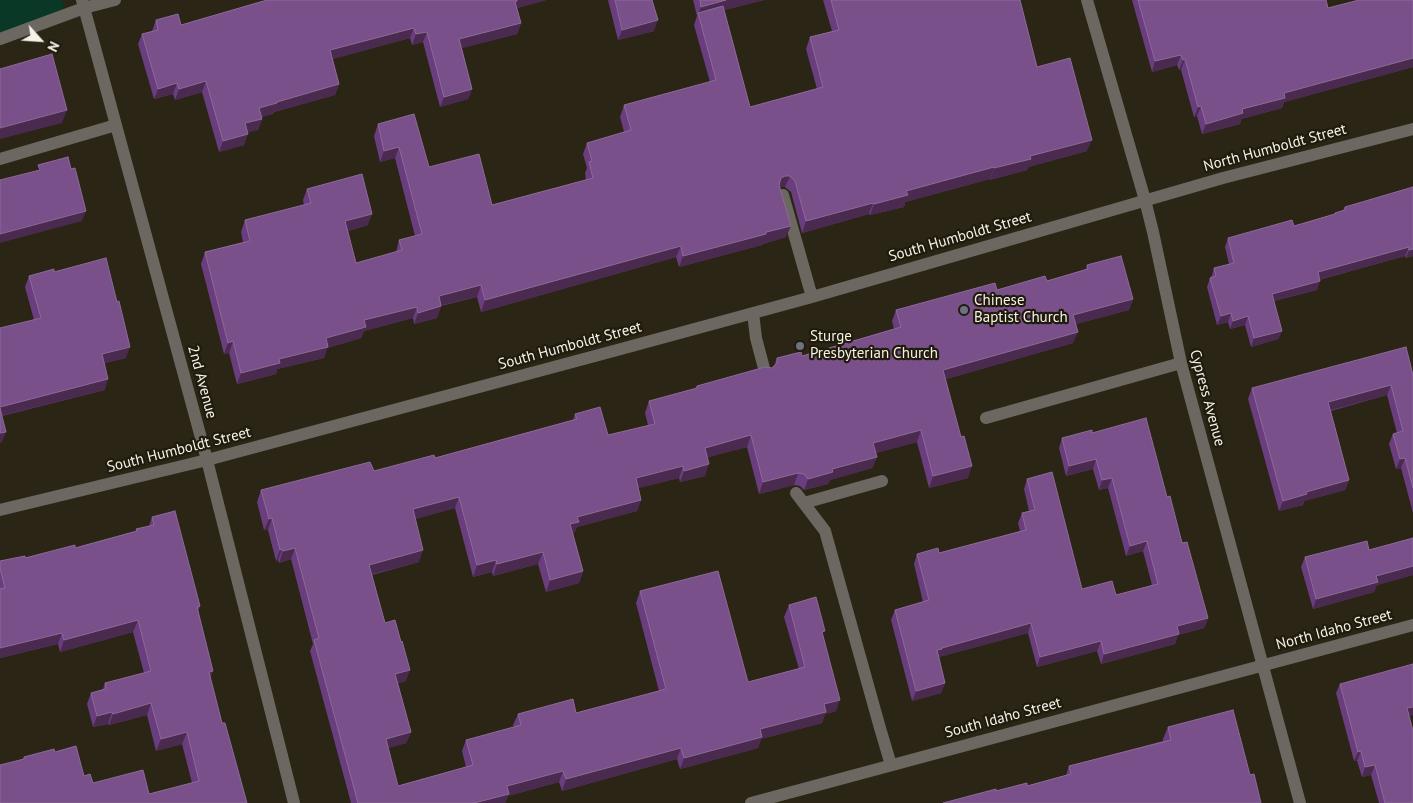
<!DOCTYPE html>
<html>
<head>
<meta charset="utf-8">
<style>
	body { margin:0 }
	#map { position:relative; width:1413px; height:803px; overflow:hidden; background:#2a2515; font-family:"PT Sans",sans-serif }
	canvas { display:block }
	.north { position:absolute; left:15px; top:15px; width:50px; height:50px; -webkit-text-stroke:4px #201b0c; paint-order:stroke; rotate:116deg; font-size:14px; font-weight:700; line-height:20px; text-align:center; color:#f5f2e8 }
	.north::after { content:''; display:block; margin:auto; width:18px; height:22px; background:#f5f2e8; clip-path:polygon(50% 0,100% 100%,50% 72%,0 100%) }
</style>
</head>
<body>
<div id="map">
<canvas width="1413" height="803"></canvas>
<div class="north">N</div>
</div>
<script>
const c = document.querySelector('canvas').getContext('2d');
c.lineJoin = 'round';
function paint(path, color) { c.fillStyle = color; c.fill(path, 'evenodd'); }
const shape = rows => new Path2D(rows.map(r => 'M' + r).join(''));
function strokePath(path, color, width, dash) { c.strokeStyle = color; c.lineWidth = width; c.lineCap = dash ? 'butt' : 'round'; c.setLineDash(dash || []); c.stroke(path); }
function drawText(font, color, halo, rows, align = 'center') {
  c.font = font + ' "PT Sans",sans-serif'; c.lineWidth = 4.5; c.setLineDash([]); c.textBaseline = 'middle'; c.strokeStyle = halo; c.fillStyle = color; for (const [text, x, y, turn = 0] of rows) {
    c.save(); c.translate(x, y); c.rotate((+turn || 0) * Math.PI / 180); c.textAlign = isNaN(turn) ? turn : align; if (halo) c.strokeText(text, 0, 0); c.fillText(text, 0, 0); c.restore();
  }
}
paint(shape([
	[0,0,62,0,65,14,0,33]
]), '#093926');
strokePath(shape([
	[82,0,207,460,294,803],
	[1087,0,1145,200,1153,232,1181,363,1300,803],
	[0,39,84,8,115,0],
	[0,159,116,125],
	[783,195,812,297],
	[753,313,756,338,765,372],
	[986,418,1181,363],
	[796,493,825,531,880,728,891,765],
	[804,503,882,481],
	[0,510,207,460,621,349,812,297,1223,178,1413,129],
	[751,803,1413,625]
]), '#6c6760', 12);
paint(shape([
	[267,0,546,0,517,8,521,23,517,34,462,48,472,89,468,99,440,107,423,42,412,45,410,38,332,59,339,84,335,95,274,112,273,114,261,117,262,119,258,130,247,132,244,145,219,152,202,92,175,100,173,94,154,99,138,44,142,34,152,31,156,20,181,25],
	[608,0,652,0,654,31,618,40],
	[693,0,764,0,724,10,750,107,817,89,806,49,810,37,832,31,823,0,1020,0,1037,67,1087,151,1028,167,1027,170,990,180,990,179,905,202,904,207,870,215,869,214,802,233,791,192,785,187,781,187,780,188,786,237,763,244,762,245,679,267,676,257,481,312,477,297,441,306,437,318,414,324,413,318,364,331,361,338,327,348,324,358,277,369,276,374,237,384,229,353,224,354,201,264,205,252,243,242,241,232,245,220,304,205,303,200,307,189,368,225,348,231,356,263,396,252,399,240,415,236,395,158,380,162,374,136,378,124,429,167,492,205,586,180,585,173,587,168,583,154,587,143,624,132,620,117,624,105,710,82,694,25,697,16],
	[1132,0,1326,0,1328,8,1413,0,1413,67,1284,102,1282,108,1241,119,1240,124,1202,134,1197,116,1194,117,1181,70,1179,70,1177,65,1152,72],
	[1413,187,1413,256,1406,258,1405,256,1319,280,1317,290,1274,301,1282,331,1278,339,1251,347,1245,325,1230,329,1228,322,1217,325,1207,287,1210,278,1211,278,1214,268,1229,264,1225,247,1228,238,1294,226,1334,214,1335,213,1343,210,1345,207],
	[1087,265,1133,299,1129,310,1076,324,1073,343,946,379,968,478,929,488,917,442,876,453,877,457,872,468,830,480,828,484,804,490,800,486,794,485,759,494,747,447,708,457,705,476,680,482,679,478,638,488,641,500,637,511,577,527,574,533,573,534,583,571,579,583,546,592,538,564,493,576,492,572,473,577,455,508,415,519,419,562,372,575,385,623,406,681,398,683,411,732,406,743,388,748,398,786,466,767,462,751,466,740,514,727,513,725,518,714,576,713,659,691,636,603,640,591,748,682,799,669,784,617,789,605,823,636,836,711,825,714,822,723,761,739,758,748,680,769,677,759,562,791,559,782,508,796,505,803,351,803,310,651,313,644,291,559,279,563,278,560,276,561,268,530,264,530,257,502,261,490,374,471,435,458,573,420,575,414,608,435,648,425,645,413,649,401,695,389,697,386,772,368,774,366,777,358,802,356,894,329,892,321,896,310,997,290,1047,281,1086,269],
	[54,272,126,358,104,363,105,390,2,416,2,442,0,328,34,320,25,287,29,276],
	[1413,375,1413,513,1401,468,1396,469,1389,444,1393,434,1397,433,1387,395,1331,411,1349,480,1345,490,1304,501,1303,505,1279,511,1248,399,1252,388],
	[1092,433,1167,497,1208,618,1204,628,1178,635,1175,644,1101,664,1097,651,1037,667,1028,633,939,657,945,683,941,693,912,701,891,620,895,610,923,602,914,564,917,554,939,553,1020,531,1018,523,1022,513,1029,511,1024,489,1027,479,1082,589,1116,595,1152,585,1143,551,1126,556,1108,488,1099,490,1093,469,1066,476,1059,448,1062,438],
	[152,517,200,606,198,611,210,679,222,723,247,803,0,803,24,757,55,752,93,783,149,794,192,783,182,744,156,751,147,715,109,725,108,724,93,727,87,704,91,693,103,689,105,683,144,673,133,632,60,652,58,644,0,658,0,561,25,558,75,548,136,531,136,529,149,526],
	[1413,538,1413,575,1377,585,1374,592,1313,609,1301,567,1305,557,1369,550],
	[1340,684,1413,715,1409,716,1413,803,1379,803,1371,775,1362,777,1357,761,1354,761,1336,693],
	[1168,727,1250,775,996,791,1027,786,1066,775,1069,766,1163,741,1163,739]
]), '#6a3d7e');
paint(shape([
	[516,0,546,0,514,9],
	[726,0,764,0,699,17,698,14,701,7],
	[658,20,654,31,618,40,622,30],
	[521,23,517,34,455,50,459,39],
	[414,28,410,38,326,61,330,50],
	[427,32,423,42,412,45,416,34],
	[1181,55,1177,65,1152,72,1155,61],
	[1413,58,1413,67,1284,102,1282,108,1241,119,1240,124,1202,134,1206,124,1284,93],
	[1185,59,1181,70,1179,70,1183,60],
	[206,81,202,92,175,100,179,89],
	[177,83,173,94,154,99,158,89],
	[339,84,335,95,274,112,273,114,255,119,259,108,277,102],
	[472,89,468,99,440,107,444,97],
	[1201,106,1197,116,1194,117,1198,107],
	[67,110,62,123,0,139,0,128],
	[262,119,258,130,241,134,245,123],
	[248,134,244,145,219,152,223,141],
	[1092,140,1087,151,1028,167,1027,170,990,180,994,168,1030,156],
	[399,147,395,158,380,162,384,151],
	[994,167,990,179,905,202,904,207,870,215,874,204,906,191],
	[785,176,790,176,785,187,781,187,777,190,781,178],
	[873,203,869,214,802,233,806,221],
	[86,211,82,221,0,243,0,234],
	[372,214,368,225,341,233,345,221],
	[791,226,786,237,763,244,762,245,679,267,683,256],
	[681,246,676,257,481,312,485,300],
	[1409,247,1405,256,1314,281,1318,272],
	[1413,249,1413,256,1406,258,1409,250],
	[1320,281,1317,290,1269,302,1272,294],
	[481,285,477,297,434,307,439,296],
	[1133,299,1129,310,1069,326,1073,315],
	[441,306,437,318,414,324,418,313],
	[417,307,413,318,364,331,361,338,327,348,324,358,277,369,276,374,237,384,241,373,326,338,364,320],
	[1231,313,1228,322,1217,325,1221,316],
	[1248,316,1245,325,1230,329,1233,321],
	[1282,331,1278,339,1251,347,1254,338],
	[1078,332,1073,343,939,381,943,370],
	[233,341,229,353,224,354,228,343],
	[130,347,126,358,98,365,102,354],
	[108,379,105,390,0,416,0,407],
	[1391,385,1387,395,1324,412,1328,402],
	[921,430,917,442,869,455,873,443],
	[6,432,2,442,0,443,0,433],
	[751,435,747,447,701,459,705,448],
	[877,457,872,468,830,480,828,484,804,490,808,479,832,469],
	[1405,458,1401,468,1396,469,1400,459],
	[1096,459,1093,469,1066,476,1069,466],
	[709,464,705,476,680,482,684,471],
	[683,466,679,478,631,490,636,478],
	[972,466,968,478,929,488,933,476],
	[798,473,794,485,759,494,763,482],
	[1112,478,1108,488,1099,490,1102,480],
	[1349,480,1345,490,1304,501,1303,505,1279,511,1283,501,1306,492],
	[459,497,455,508,409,521,413,509],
	[641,500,637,511,577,527,574,533,566,535,570,524,577,517],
	[272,518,268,530,264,530,269,519],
	[1147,541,1143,551,1126,556,1130,546],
	[295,548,291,559,279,563,283,551],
	[282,549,278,560,276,561,280,550],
	[423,550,419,562,365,576,369,565],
	[543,552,538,564,493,576,497,564],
	[496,560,492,572,473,577,477,565],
	[1413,566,1413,575,1377,585,1374,592,1313,609,1316,599,1376,576],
	[583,571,579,583,546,592,550,580],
	[1208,618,1204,628,1178,635,1175,644,1101,664,1104,654,1177,626],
	[138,620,133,632,60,652,64,640],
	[1031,623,1028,633,939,657,938,659,937,650,942,648],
	[62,633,58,644,0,658,0,648],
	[1101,641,1097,651,1037,667,1040,657],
	[410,670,406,681,391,685,395,674],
	[213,671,209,683,209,672],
	[945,683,941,693,912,701,916,691],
	[840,700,836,711,825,714,822,723,761,739,758,748,680,769,684,758,824,704],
	[151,703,147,715,109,725,113,714],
	[1413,707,1413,715,1403,718,1407,708],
	[112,712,108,724,93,727,97,716],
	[187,732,182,744,156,751,161,739],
	[411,732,406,743,381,750,386,739],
	[681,748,677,759,562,791,566,779],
	[1361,751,1357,761,1354,761,1358,752],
	[1375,765,1371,775,1362,777,1365,767],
	[563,771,559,782,508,796,505,803,474,803,507,786]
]), '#4a2b4f');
const building = shape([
	[267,0,517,0,517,1,515,2,521,23,459,39,472,89,444,97,427,32,416,34,414,28,330,50,339,84,277,102,277,103,259,108,262,119,245,123,248,134,223,141,206,81,179,89,177,83,158,89,142,34,158,30,156,20,178,14,181,25,267,0],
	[615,0,652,0,658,20,622,30,615,0],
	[700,0,726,0,701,7,700,0],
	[831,0,1020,0,1037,67,1070,58,1092,140,1030,156,1031,159,994,168,994,167,906,191,908,195,874,204,873,203,806,221,795,181,790,176,785,176,781,178,779,185,791,226,766,232,766,234,683,256,681,246,485,300,481,285,439,296,441,306,418,313,417,307,364,320,366,327,326,338,328,347,279,359,280,363,241,373,233,341,228,343,205,252,250,241,245,220,311,203,307,189,362,174,372,214,345,221,356,263,402,250,399,240,422,234,399,147,384,151,378,124,414,114,429,167,479,154,492,205,593,178,589,162,592,161,587,143,631,130,624,105,716,80,698,13,723,6,750,107,823,87,810,37,839,30,831,0],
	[1138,0,1326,0,1328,8,1359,0,1413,0,1413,58,1284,93,1285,98,1242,109,1243,113,1206,124,1201,106,1198,107,1185,59,1183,60,1181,55,1155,61,1138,0],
	[52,54,67,110,0,128,0,69,52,54],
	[68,157,71,169,75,168,86,211,0,234,0,180,40,170,38,165,68,157],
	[1413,187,1413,249,1409,250,1409,247,1318,272,1320,281,1272,294,1282,331,1254,338,1248,316,1233,321,1231,313,1221,316,1210,278,1216,276,1214,268,1234,263,1228,238,1292,220,1294,226,1335,214,1335,213,1345,210,1345,207,1413,187],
	[1121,256,1133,299,1073,315,1078,332,943,370,961,437,964,436,972,466,933,476,921,430,873,443,877,457,832,469,833,472,808,479,804,474,798,473,763,482,751,435,705,448,709,464,684,471,683,466,636,478,641,500,577,517,579,522,570,524,583,571,550,580,543,552,497,564,496,560,477,565,459,497,413,509,423,550,369,565,385,623,395,620,401,642,402,641,410,670,395,674,411,732,386,739,398,786,473,765,466,740,521,725,518,714,573,699,576,713,666,689,640,591,718,571,748,682,805,667,789,605,816,597,825,631,822,632,840,700,824,704,826,712,760,729,762,737,684,758,681,748,566,779,563,771,507,786,509,794,474,803,358,803,314,640,319,638,295,548,283,551,282,549,280,550,272,518,269,519,261,490,370,462,374,471,434,455,435,458,577,419,575,414,600,407,608,435,655,424,649,401,697,388,697,386,765,367,772,368,777,363,777,358,801,352,802,356,901,327,896,310,995,283,997,290,1045,276,1047,281,1088,269,1087,265,1121,256],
	[106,258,117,302,119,301,130,347,102,354,108,379,0,407,0,328,41,318,29,276,54,269,54,272,106,258],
	[1406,347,1413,375,1413,488,1405,458,1400,459,1393,434,1403,431,1391,385,1328,402,1349,480,1306,492,1307,494,1283,501,1252,388,1406,347],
	[0,408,6,432,0,433,0,408],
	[1146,418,1167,497,1170,496,1182,543,1187,542,1208,618,1177,626,1179,634,1104,654,1101,641,1040,657,1031,623,942,648,942,649,937,650,945,683,916,691,895,610,929,600,917,554,938,548,939,553,1026,530,1022,513,1035,510,1027,479,1052,472,1082,589,1112,581,1116,595,1158,584,1147,541,1130,546,1112,478,1102,480,1096,459,1069,466,1062,438,1092,430,1092,433,1146,418],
	[175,511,200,606,197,607,213,671,209,672,222,723,225,723,247,803,0,803,0,765,24,759,24,757,54,749,55,752,76,746,84,776,90,774,93,783,143,770,149,794,199,781,187,732,161,739,151,703,113,714,112,712,97,716,91,693,106,689,105,683,151,671,138,620,64,640,62,633,0,648,0,589,5,588,0,568,0,561,25,556,25,558,75,545,75,548,137,531,136,529,154,525,152,517,175,511],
	[1413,538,1413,566,1376,576,1378,582,1316,599,1305,557,1367,541,1369,550,1413,538],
	[1413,664,1413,707,1407,708,1413,731,1413,803,1385,803,1375,765,1365,767,1361,751,1358,752,1340,684,1413,664],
	[1233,710,1250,775,1254,774,1261,803,943,803,996,789,996,791,1027,783,1027,786,1071,774,1069,766,1171,740,1168,727,1233,710]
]);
paint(building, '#795089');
strokePath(building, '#8d6a98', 1);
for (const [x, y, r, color] of [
	[964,310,5,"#6b7280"],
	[800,346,5,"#6b7280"]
]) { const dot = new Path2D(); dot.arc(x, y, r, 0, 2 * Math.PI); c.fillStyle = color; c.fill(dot); strokePath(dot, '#201b0c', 2); }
drawText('15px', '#f5f2e8', '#201b0c', [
	["North Humboldt Street",1275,148,-15],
	["South Humboldt Street",960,237,-16],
	["South Humboldt Street",570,346,-15],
	["2nd Avenue",202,382,75],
	["Cypress Avenue",1207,398,75],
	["South Humboldt Street",179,450,-14],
	["North Idaho Street",1334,630,-15],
	["South Idaho Street",1003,718,-15]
]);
drawText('15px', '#f5f2e8', '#201b0c', [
	["Chinese",974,301],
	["Baptist Church",974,318],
	["Sturge",810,337],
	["Presbyterian Church",810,354]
], 'left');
</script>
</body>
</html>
